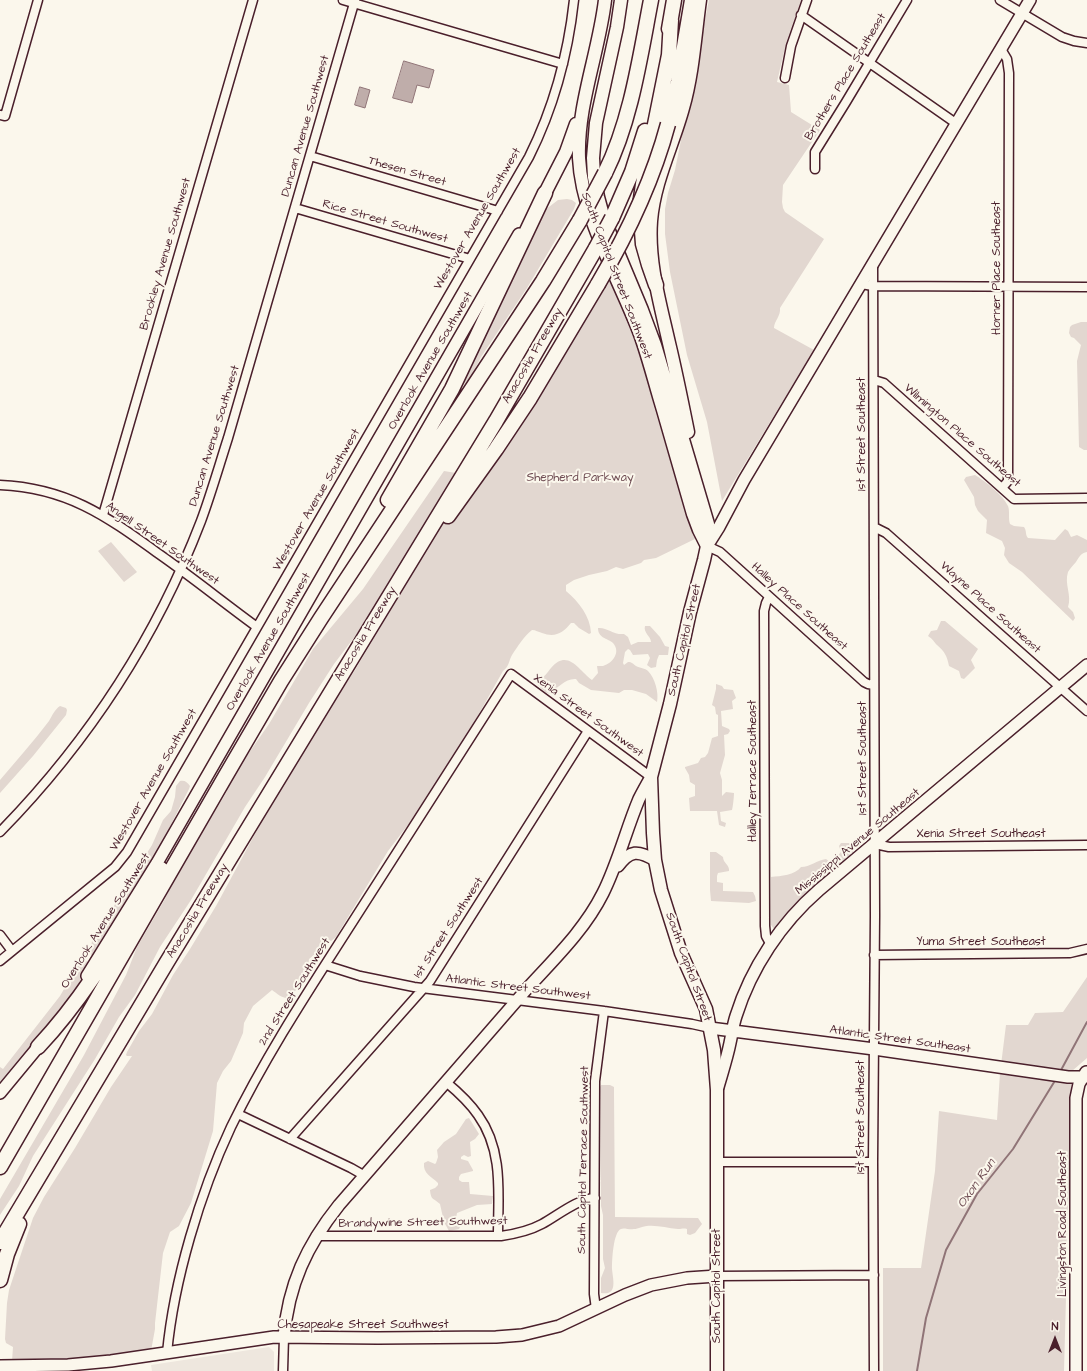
<!DOCTYPE html>
<style>
body{margin:0}
#map{position:relative;width:1087px;height:1371px;overflow:hidden;background:#fbf7ec;font-family:"Architects Daughter",sans-serif}
canvas{display:block}
.north{position:absolute;left:1035px;top:1319px;width:40px;height:40px;-webkit-text-stroke:3px #fbf7ec;paint-order:stroke;rotate:0deg;font-size:11px;font-weight:700;line-height:16px;text-align:center;color:#4a1f2b}
.north::after{content:'';display:block;margin:auto;width:14px;height:18px;background:#4a1f2b;clip-path:polygon(50% 0,100% 100%,50% 72%,0 100%)}
</style>
<div id="map">
<canvas width="1087" height="1371"></canvas>
<div class="north">N</div>
</div>
<script>
const g = document.querySelector('canvas').getContext('2d');
g.lineJoin = 'round';
function paint(path, color) {
  g.fillStyle = color;
  g.fill(path, 'evenodd');
}
function strokePath(path, color, width, dash) {
  g.strokeStyle = color;
  g.lineWidth = width;
  g.lineCap = dash ? 'butt' : 'round';
  g.setLineDash(dash || []);
  g.stroke(path);
}
function label(font, color, halo, rows, align = 'center') {
  g.font = font + ' "Architects Daughter",sans-serif';
  g.lineWidth = 4;
  g.setLineDash([]);
  g.textBaseline = 'middle';
  g.strokeStyle = halo;
  g.fillStyle = color;
  for (const [text, x, y, turn = 0] of rows) {
    g.save();
    g.translate(x, y);
    g.rotate((+turn || 0) * Math.PI / 180);
    g.textAlign = isNaN(turn) ? turn : align;
    if (halo) g.strokeText(text, 0, 0);
    g.fillText(text, 0, 0);
    g.restore();
  }
}
const built = new Path2D(`
 M269,1347L274,1352V1371H152L151,1365Z`);
const green = new Path2D(`
 M709,0H801L786,43L777,82L789,85L791,112L820,130L783,185L782,202L783,208L785,212L824,239L780,308C781,316 774,321 774,328L814,350L722,501L707,422L687,355L670,272L665,234V209L668,193L675,170Z
 M567,199L572,200L576,203L574,209L527,288L481,357L471,377L461,387L462,383L545,210L558,200Z
 M600,268L611,277L620,306L639,342L654,407L675,476L697,538L656,558L644,560L641,563L623,569L616,567L607,571L589,575L574,580L566,585V591C579,602 590,616 591,633L589,634L579,628L574,623H571C563,633 555,638 542,633C538,632 536,630 532,630C524,636 518,646 512,655C509,660 509,667 503,671L467,735L424,804L388,851L336,937L309,959C308,975 299,986 290,998C282,999 278,994 272,990L253,1006L244,1023L243,1033L231,1061L223,1071L217,1083L213,1131L191,1203L179,1226L170,1232L163,1253L155,1323V1329L151,1351L111,1358L58,1361H12L13,1347L6,1343L5,1339L7,1303L9,1290L33,1218L44,1197L75,1148L111,1087L132,1056H127L126,1055L127,1052L139,1031L152,1014L173,975L190,949L216,906L296,758L355,670L465,485L480,468Z
 M1081,322H1087V450H1084L1079,447L1077,361L1081,345L1074,338L1071,337L1069,333L1070,327L1072,325Z
 M444,471L456,473L365,623L334,664L309,703L265,777L245,807L191,900L160,947L135,995L119,1017L95,1059L33,1156L19,1186L0,1215V1199L84,1055L126,975L137,947L165,899L174,878L223,798L227,791V787L237,770L269,724L313,649L363,589Z
 M975,475C985,481 1003,495 1008,506C1010,511 1008,519 1010,524L1014,526L1024,527C1027,531 1025,535 1028,538L1055,540L1065,529L1068,531L1071,537L1077,535L1087,540V552C1081,553 1079,557 1076,562C1073,565 1070,569 1068,572C1064,584 1072,595 1068,607L1073,612L1075,618L1073,621L1022,572L1009,563L1004,555L1005,548L1002,541L986,533L987,520L978,511L975,505L974,497L964,480L966,477Z
 M111,542L137,572L124,582L98,551Z
 M941,621H945L978,649L971,660L975,668L964,679L961,678L959,671L949,666C947,656 945,652 937,645C934,642 933,639 928,636L931,631L937,630Z
 M645,626H650L660,637L665,646L669,647L668,655H659L657,660L656,667L651,668L647,665L650,658L648,654L633,655L630,650L628,649L625,652L623,663L624,665L628,662C632,662 633,664 636,666C640,668 645,668 648,671C655,678 659,693 657,702L646,694L632,690H624L619,693L591,690L579,683L576,679C566,678 557,688 550,694L545,692L536,683L537,680C544,678 547,673 551,668C568,648 579,671 592,680L598,673L597,666C599,666 601,666 603,666C613,663 621,652 613,643C607,638 598,638 598,628C607,627 613,635 624,634L628,637L631,645L638,642H651C651,636 643,633 645,626Z
 M716,684L722,686L724,689L733,690L736,698L732,701L733,709L721,711L722,726L729,729L730,731L728,734L724,735L725,755L720,773L722,780V796L726,792L734,793C734,796 733,807 732,810L720,812L721,821L726,823L725,827L719,825L717,811H690L689,798L695,796V785L690,782L689,775L685,768V767L698,763L701,758L705,757L708,753L712,738L718,736V715L716,714L715,707L712,705L716,689Z
 M60,706L66,708L67,710L66,715L33,756L0,793V780C16,761 33,742 49,721C52,716 55,709 60,706Z
 M180,781C185,780 187,782 190,786L189,789L150,866L94,957L92,956L90,953L92,941L152,845L163,820L171,811L175,797L176,786Z
 M841,843H850L854,846V852L794,905L774,929L771,925V877C781,876 795,875 801,867C810,867 817,860 826,859L830,862H832L841,852L839,846Z
 M710,852H716L723,857C723,863 730,865 729,871L718,873L717,876V882L723,883V891L753,892L755,896L756,901L749,903L711,901L710,890Z
 M85,961L89,962V966C64,1009 33,1047 0,1084V1067L3,1069L60,996L79,963Z
 M1087,977V1058L1072,1071L1071,1144L1064,1297L1066,1298L1064,1371H883V1268H921L935,1171L939,1111L997,1120L1000,1073L1006,1025H1028L1035,1013L1063,1012Z
 M601,1085H610L614,1087V1094L615,1217L698,1218L702,1224L695,1233L690,1235L687,1234V1229C683,1228 682,1229 678,1229C664,1228 652,1223 639,1228C631,1231 624,1227 621,1229C613,1232 612,1261 612,1269C613,1280 618,1296 601,1293V1278L605,1268L603,1259V1215L601,1206L600,1087Z
 M469,1118L479,1134L475,1139L470,1142L471,1156L468,1157L464,1155L461,1157V1159L468,1161L473,1170V1171L461,1174L459,1177V1180L462,1182H469L470,1194L493,1196L492,1204L477,1205L457,1213L456,1218L460,1227L459,1229L449,1231L444,1222L440,1204C434,1198 431,1201 430,1190L435,1188L438,1185V1183C431,1176 423,1174 424,1163L428,1161L435,1164L436,1163L438,1157L437,1150L444,1142L456,1134L466,1119Z`);
const water = new Path2D(`
 M404,61L434,70L429,88L417,85L412,103L393,98Z
 M360,87L370,90L365,108L355,105Z`);
const stream = new Path2D(`
 M1060,1072L1087,1022
 M917,1371L926,1318L946,1250L977,1194L1013,1149L1056,1079`);
const street = new Path2D(`
 M343,0L563,64
 M1000,0L1062,37L1074,41L1087,43
 M801,15L957,124
 M1001,49L1007,59L1009,73L1008,481L1002,488
 M785,78L791,46L807,0
 M0,115L5,116L38,0
 M310,156L498,211
 M815,169V152L846,102L907,0
 M295,208L470,259
 M873,264L875,916L873,1162L874,1371
 M861,284L873,286L1087,287
 M874,380L884,383L1014,499L1087,498
 M0,485C68,488 106,516 159,554C192,577 224,603 257,627
 M103,515L253,0
 M874,527L886,533L1087,711
 M707,546L720,552L864,682L868,684L874,685
 M769,597L766,603L764,611L765,926L766,936L771,945
 M0,832C87,743 156,638 201,521C211,494 219,466 228,438L355,0
 M875,844L889,847L1087,845
 M0,935L12,951
 M874,955L1070,953L1087,949
 M0,961L115,867L127,852L529,157C554,107 568,55 574,0
 M325,965L360,976L414,987L604,1011L692,1024L710,1028
 M446,1082C458,1092 469,1102 478,1115C504,1151 498,1195 498,1236
 M238,1114L351,1168L365,1176
 M290,1139L430,981L588,731
 M717,1162H873
 M316,1236H501C515,1234 529,1231 542,1224C557,1216 577,1199 595,1198
 M717,1276L874,1275
 M596,1309L594,1294L595,1081L604,1011
 M167,1353C174,1280 200,1193 231,1127C267,1053 313,984 357,915C408,835 460,754 511,674L651,777
 M283,1371L284,1337`);
const secondary = new Path2D(`
 M707,546L719,527L744,480L1030,0
 M618,866C630,850 638,850 655,860
 M87,976L157,863L519,234
 M710,1028L874,1049L1068,1077H1087
 M718,1087C722,1073 727,1058 730,1043C732,1034 733,1025 736,1016C751,968 781,923 819,890L1087,665
 M0,1093L43,1041
 M284,1337C288,1285 307,1245 339,1205L525,991C553,960 584,931 603,893C618,863 626,830 639,799C643,791 647,784 651,777
 M0,1366L68,1365L111,1361L274,1337L378,1338L496,1337L522,1335L559,1326L625,1295L651,1285L687,1278L717,1276
 M1076,1371V1098L1079,1084L1086,1072`);
const primary = new Path2D(`
 M605,0C599,52 577,105 579,158C582,218 619,278 640,334C649,359 655,384 663,410C673,444 683,479 693,514L699,530L707,546
 M621,0L617,27L596,123L593,158L594,177L598,197L604,219L642,310L655,345L708,524L707,546L704,560L690,612L670,704L651,777L653,833L655,860L661,890L681,953L706,1009L714,1050L717,1090V1371
 M545,193L566,152L576,124
 M688,432C682,402 676,372 669,343C660,303 648,262 651,221C654,182 673,145 683,108C693,73 695,36 700,0`);
const highway = new Path2D(`
 M669,29L674,0
 M668,124L678,82L692,0
 M605,173C631,121 640,57 651,0
 M612,218L632,172L645,131
 M656,285L649,265L643,244L640,206L643,184L669,55L671,20
 M388,500L452,389L545,193
 M448,516L496,449L530,398L598,284
 M38,1047C88,994 123,930 161,869
 M0,1167L225,777L281,681L321,618L543,281L580,220
 M0,1242L167,962L496,421L596,248
 M0,1280L7,1254L19,1224`);
const highwayBridge = new Path2D(`
 M580,220L605,173
 M596,248L612,218
 M598,284C628,233 653,180 668,124`);
const streetNames = [
 ["Brothers Place Southeast",846,77,-59],
 ["Duncan Avenue Southwest",306,126,-74],
 ["Thesen Street",407,172,16],
 ["Westover Avenue Southwest",478,219,-60],
 ["Rice Street Southwest",385,222,16],
 ["Brookley Avenue Southwest",166,254,-74],
 ["Horner Place Southeast",997,268,-90],
 ["South Capitol Street Southwest",616,276,69],
 ["Anacostia Freeway",533,356,-60],
 ["Overlook Avenue Southwest",431,361,-60],
 ["1st Street Southeast",862,434,-90],
 ["Duncan Avenue Southwest",215,436,-73],
 ["Wilmington Place Southeast",962,436,41],
 ["Westover Avenue Southwest",317,500,-60],
 ["Angell Street Southwest",162,544,35],
 ["Halley Place Southeast",799,607,42],
 ["Wayne Place Southeast",990,608,42],
 ["Anacostia Freeway",366,634,-59],
 ["South Capitol Street",685,640,-77],
 ["Overlook Avenue Southwest",269,642,-60],
 ["Xenia Street Southwest",588,716,36],
 ["1st Street Southeast",863,758,-90],
 ["Halley Terrace Southeast",753,771,-90],
 ["Westover Avenue Southwest",154,780,-60],
 ["Xenia Street Southeast",981,834],
 ["Mississippi Avenue Southeast",858,842,-40],
 ["Anacostia Freeway",198,911,-59],
 ["Overlook Avenue Southwest",106,921,-58],
 ["1st Street Southwest",449,928,-57],
 ["Yuma Street Southeast",981,942],
 ["South Capitol Street",688,967,70],
 ["Atlantic Street Southwest",518,988,7],
 ["2nd Street Southwest",295,992,-58],
 ["Atlantic Street Southeast",900,1040,8],
 ["1st Street Southeast",861,1117,-90],
 ["South Capitol Terrace Southwest",584,1160,-89],
 ["Brandywine Street Southwest",423,1223,-1],
 ["Livingston Road Southeast",1063,1224,-90],
 ["South Capitol Street",717,1286,-90],
 ["Chesapeake Street Southwest",363,1325]
];
const parkNames = [
 ["Shepherd Parkway",580,478]
];
const waterNames = [
 ["Oxon Run",977,1184,-55]
];
paint(built, '#eee7de');
paint(green, '#e2d7d0');
paint(water, '#bfadaa');
strokePath(water, '#907477', 1);
strokePath(stream, '#907477', 2);
strokePath(street, '#4a1f2b', 11);
strokePath(secondary, '#4a1f2b', 14);
strokePath(primary, '#4a1f2b', 15);
strokePath(highway, '#4a1f2b', 17);
strokePath(street, '#fbf7ec', 8);
strokePath(secondary, '#fbf7ec', 11);
strokePath(primary, '#fbf7ec', 12);
strokePath(highway, '#fbf7ec', 14);
strokePath(highwayBridge, '#4a1f2b', 17, []);
strokePath(highwayBridge, '#fbf7ec', 14);
label('12px', '#4a1f2b', '#fbf7ec', streetNames);
label('12px', '#704d54', '#fbf7ec', parkNames);
label('italic 13px', '#6d4a51', '#fbf7ec', waterNames);
</script>
